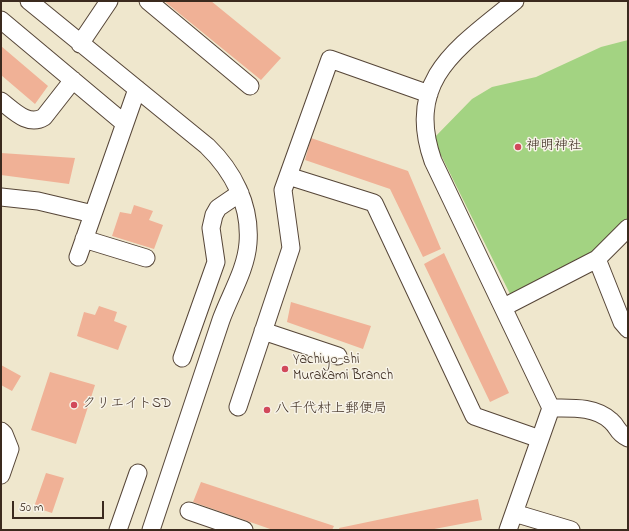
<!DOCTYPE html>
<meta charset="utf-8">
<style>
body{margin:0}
#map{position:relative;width:629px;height:531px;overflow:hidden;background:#efe7cd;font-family:"Indie Flower",sans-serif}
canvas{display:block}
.frame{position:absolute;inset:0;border:2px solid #3b2a1e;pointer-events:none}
.scale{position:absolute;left:12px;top:501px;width:92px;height:18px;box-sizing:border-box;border:2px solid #3b2a1e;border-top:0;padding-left:5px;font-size:12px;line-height:14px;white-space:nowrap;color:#3b2a1e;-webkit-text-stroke:3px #f7f3e8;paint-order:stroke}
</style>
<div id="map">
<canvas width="629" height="531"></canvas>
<div class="frame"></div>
<div class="scale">50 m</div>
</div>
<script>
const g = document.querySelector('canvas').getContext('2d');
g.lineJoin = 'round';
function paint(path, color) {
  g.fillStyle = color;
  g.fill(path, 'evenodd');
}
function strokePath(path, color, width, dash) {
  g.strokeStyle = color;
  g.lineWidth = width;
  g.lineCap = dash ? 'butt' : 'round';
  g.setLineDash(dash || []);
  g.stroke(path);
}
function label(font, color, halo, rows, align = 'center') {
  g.font = font + ' "Indie Flower","Klee One",sans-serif';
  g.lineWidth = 3;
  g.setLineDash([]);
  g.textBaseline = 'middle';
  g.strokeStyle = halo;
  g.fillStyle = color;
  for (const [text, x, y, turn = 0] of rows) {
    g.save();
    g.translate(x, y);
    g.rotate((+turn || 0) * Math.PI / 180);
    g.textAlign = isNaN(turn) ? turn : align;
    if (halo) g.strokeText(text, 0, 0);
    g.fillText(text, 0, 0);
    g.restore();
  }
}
const green = new Path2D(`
 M628,40V223L603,246L514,295L510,294L433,139L472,99L492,87L536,77L601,47Z`);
const building = new Path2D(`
 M164,1H211L281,58L261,80Z
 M1,46L48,86L35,104L1,75Z
 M311,138L408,171L441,249L423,257L390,189L305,160Z
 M1,153L75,158L69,184L1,175Z
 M134,205L153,211L149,220L163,225L154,249L112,236L120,212L131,214Z
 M444,253L509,393L490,402L424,264Z
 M291,302L371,326L363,349L287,322Z
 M99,306L117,312L114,321L127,326L118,350L77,336L84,312L95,315Z
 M1,365L21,376L12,391L1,385Z
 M50,372L95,385L76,444L31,430Z
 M46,473L64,478L52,513L34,507Z
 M201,482L334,526L332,530H273L193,502Z
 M478,499L482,520L429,530H340L339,528Z`);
const minor = new Path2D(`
 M29,1L207,146C233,171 251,205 248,243C246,270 230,295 221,320C198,390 175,460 151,530
 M148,1L250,86
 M1,20L124,123
 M80,44L109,1
 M1,101C13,110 28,127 44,117L73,80
 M288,176L374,203L474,416L540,439
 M1,197L38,201L93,214
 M84,239L146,258
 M78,257L137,89
 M597,259L622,322L628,329
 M504,307L597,259L628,228
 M263,331L338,356
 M182,358L216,262L211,228L214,215L218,208L240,193
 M238,407L291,248L283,190L330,59L429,94
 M551,408C571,408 595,406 611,421C619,428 616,432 628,438
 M1,431L4,434L10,449L1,475
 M189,511L244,530
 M514,513L571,530
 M118,530L138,473
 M508,530L551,408L433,161C404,79 459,47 515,1`);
const markers = [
 [518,147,4,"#d1495b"],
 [285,369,4,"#d1495b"],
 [74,405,4,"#d1495b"],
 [267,410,4,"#d1495b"]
];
const poiNames = [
 ["神明神社",526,147],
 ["Yachiyo-shi",293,361],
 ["Murakami Branch",293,377],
 ["クリエイトSD",82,405],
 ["八千代村上郵便局",275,410]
];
paint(green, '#a3d382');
paint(building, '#f0b196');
strokePath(minor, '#564638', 19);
strokePath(minor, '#fff', 17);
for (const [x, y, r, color] of markers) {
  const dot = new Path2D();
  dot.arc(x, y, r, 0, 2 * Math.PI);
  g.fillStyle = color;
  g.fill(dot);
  strokePath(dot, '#f7f3e8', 1.5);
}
label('14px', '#3b2a1e', '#f7f3e8', poiNames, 'left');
</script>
